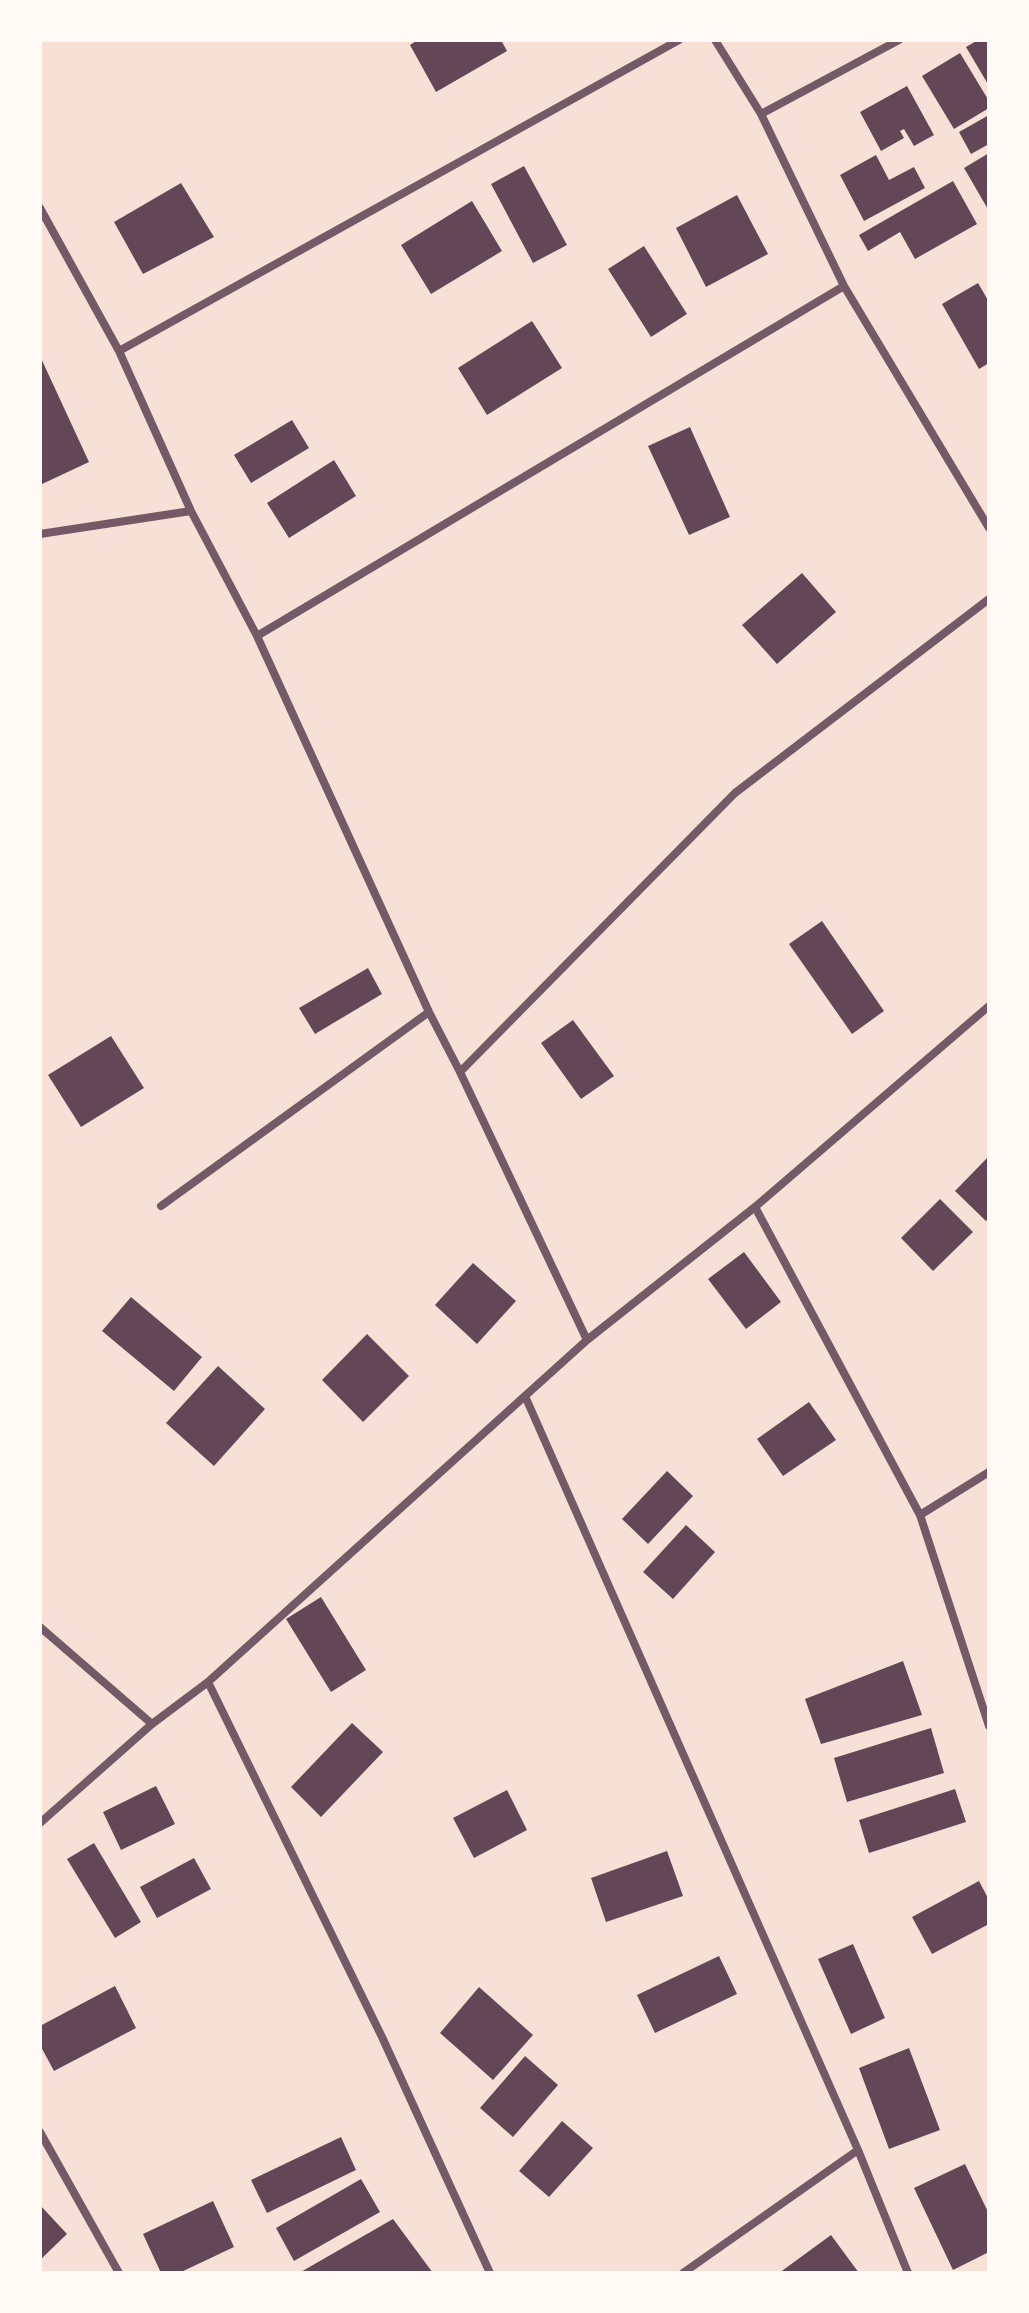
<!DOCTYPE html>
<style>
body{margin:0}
#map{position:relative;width:1029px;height:2313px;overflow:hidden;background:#f7e1d7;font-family:Signika,sans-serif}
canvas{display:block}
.frame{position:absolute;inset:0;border:42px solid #fffaf5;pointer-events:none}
</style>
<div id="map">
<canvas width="1029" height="2313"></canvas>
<div class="frame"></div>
</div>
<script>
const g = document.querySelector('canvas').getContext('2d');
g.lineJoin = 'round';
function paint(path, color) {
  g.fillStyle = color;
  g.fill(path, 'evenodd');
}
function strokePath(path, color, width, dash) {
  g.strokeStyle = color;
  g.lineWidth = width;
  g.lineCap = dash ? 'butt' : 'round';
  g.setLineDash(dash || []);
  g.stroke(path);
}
const building = new Path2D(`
 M418,40H501L507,51L436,92L410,45Z
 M978,40H989V86L966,47Z
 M960,53L989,101V108L954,129L922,76Z
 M907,86L934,135L914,146L904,129L900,131L904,138L881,151L860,112Z
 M989,115V144L971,154L959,132Z
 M989,153V211L964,168Z
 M876,155L889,180L914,167L925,188L864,221L840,175Z
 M524,166L567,245L533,263L491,184Z
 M953,181L977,224L915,259L900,232L868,251L859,235Z
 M181,183L214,237L143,274L114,222Z
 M737,195L768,254L706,287L676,228Z
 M472,201L502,251L431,294L401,245Z
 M644,246L687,314L651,337L608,269Z
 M978,283L989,302V363L979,369L942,304Z
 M532,321L562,368L487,415L458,368Z
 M40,356L89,462L40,485Z
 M292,420L309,448L251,483L234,455Z
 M690,427L730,517L689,535L648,446Z
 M334,460L356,496L289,538L267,503Z
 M802,573L836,612L777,664L742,625Z
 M822,921L884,1011L852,1034L789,944Z
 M368,968L382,994L315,1034L299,1008Z
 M573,1020L614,1076L581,1099L541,1043Z
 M111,1036L144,1088L81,1127L48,1075Z
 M989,1156V1218L986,1221L955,1191Z
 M940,1199L973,1232L933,1271L901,1238Z
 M744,1252L781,1302L746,1329L708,1279Z
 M473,1263L516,1301L477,1344L435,1305Z
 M131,1297L202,1357L174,1391L102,1331Z
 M367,1334L409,1376L363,1422L322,1380Z
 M218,1366L265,1409L214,1466L166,1423Z
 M809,1402L836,1440L783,1476L757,1439Z
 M667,1471L693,1496L648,1544L622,1519Z
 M686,1525L715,1552L673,1599L643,1572Z
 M321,1597L366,1670L331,1692L286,1619Z
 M903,1661L922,1715L821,1744L805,1699Z
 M352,1723L383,1752L321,1817L291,1787Z
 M931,1728L944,1773L847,1802L834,1758Z
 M156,1786L175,1824L121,1850L103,1812Z
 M955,1789L966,1822L869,1853L859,1820Z
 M507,1790L527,1830L474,1858L453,1818Z
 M94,1843L141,1922L115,1938L67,1859Z
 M667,1851L683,1896L606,1922L591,1878Z
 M194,1858L211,1889L157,1918L140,1887Z
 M979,1881L989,1900V1924L932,1954L912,1917Z
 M853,1944L885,2018L851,2034L818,1959Z
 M719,1956L737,1994L655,2033L637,1995Z
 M115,1986L136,2028L54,2071L40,2045V2026Z
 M479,1987L533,2035L493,2080L440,2033Z
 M909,2048L940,2130L889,2149L859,2068Z
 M525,2056L558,2085L513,2137L480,2108Z
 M562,2121L593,2148L549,2197L519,2171Z
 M341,2137L356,2170L267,2213L251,2180Z
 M965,2164L989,2214V2252L953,2270L914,2188Z
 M361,2179L380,2212L294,2261L276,2228Z
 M213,2201L234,2247L179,2273H161L143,2234Z
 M40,2205L67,2234L40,2260Z
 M393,2219L433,2273H299Z
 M831,2235L859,2273H779Z`);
const minor = new Path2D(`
 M715,40L761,114L844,286L989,528
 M761,114L899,40
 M40,208L119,351L191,511L257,636L429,1012L460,1072L587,1340
 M119,351L679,40
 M40,534L191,511
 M257,636L844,286
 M460,1072L735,793L989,599
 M161,1206L429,1012
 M755,1207L920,1515L989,1726
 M525,1396L858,2150L908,2273
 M920,1515L989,1472
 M40,1627L152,1724
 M208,1682L382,2037L490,2273
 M40,1823L152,1724L208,1682L587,1340L755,1207L989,1006
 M40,2132L119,2273
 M683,2273L858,2150`);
paint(building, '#644757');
strokePath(minor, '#755966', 8);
</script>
